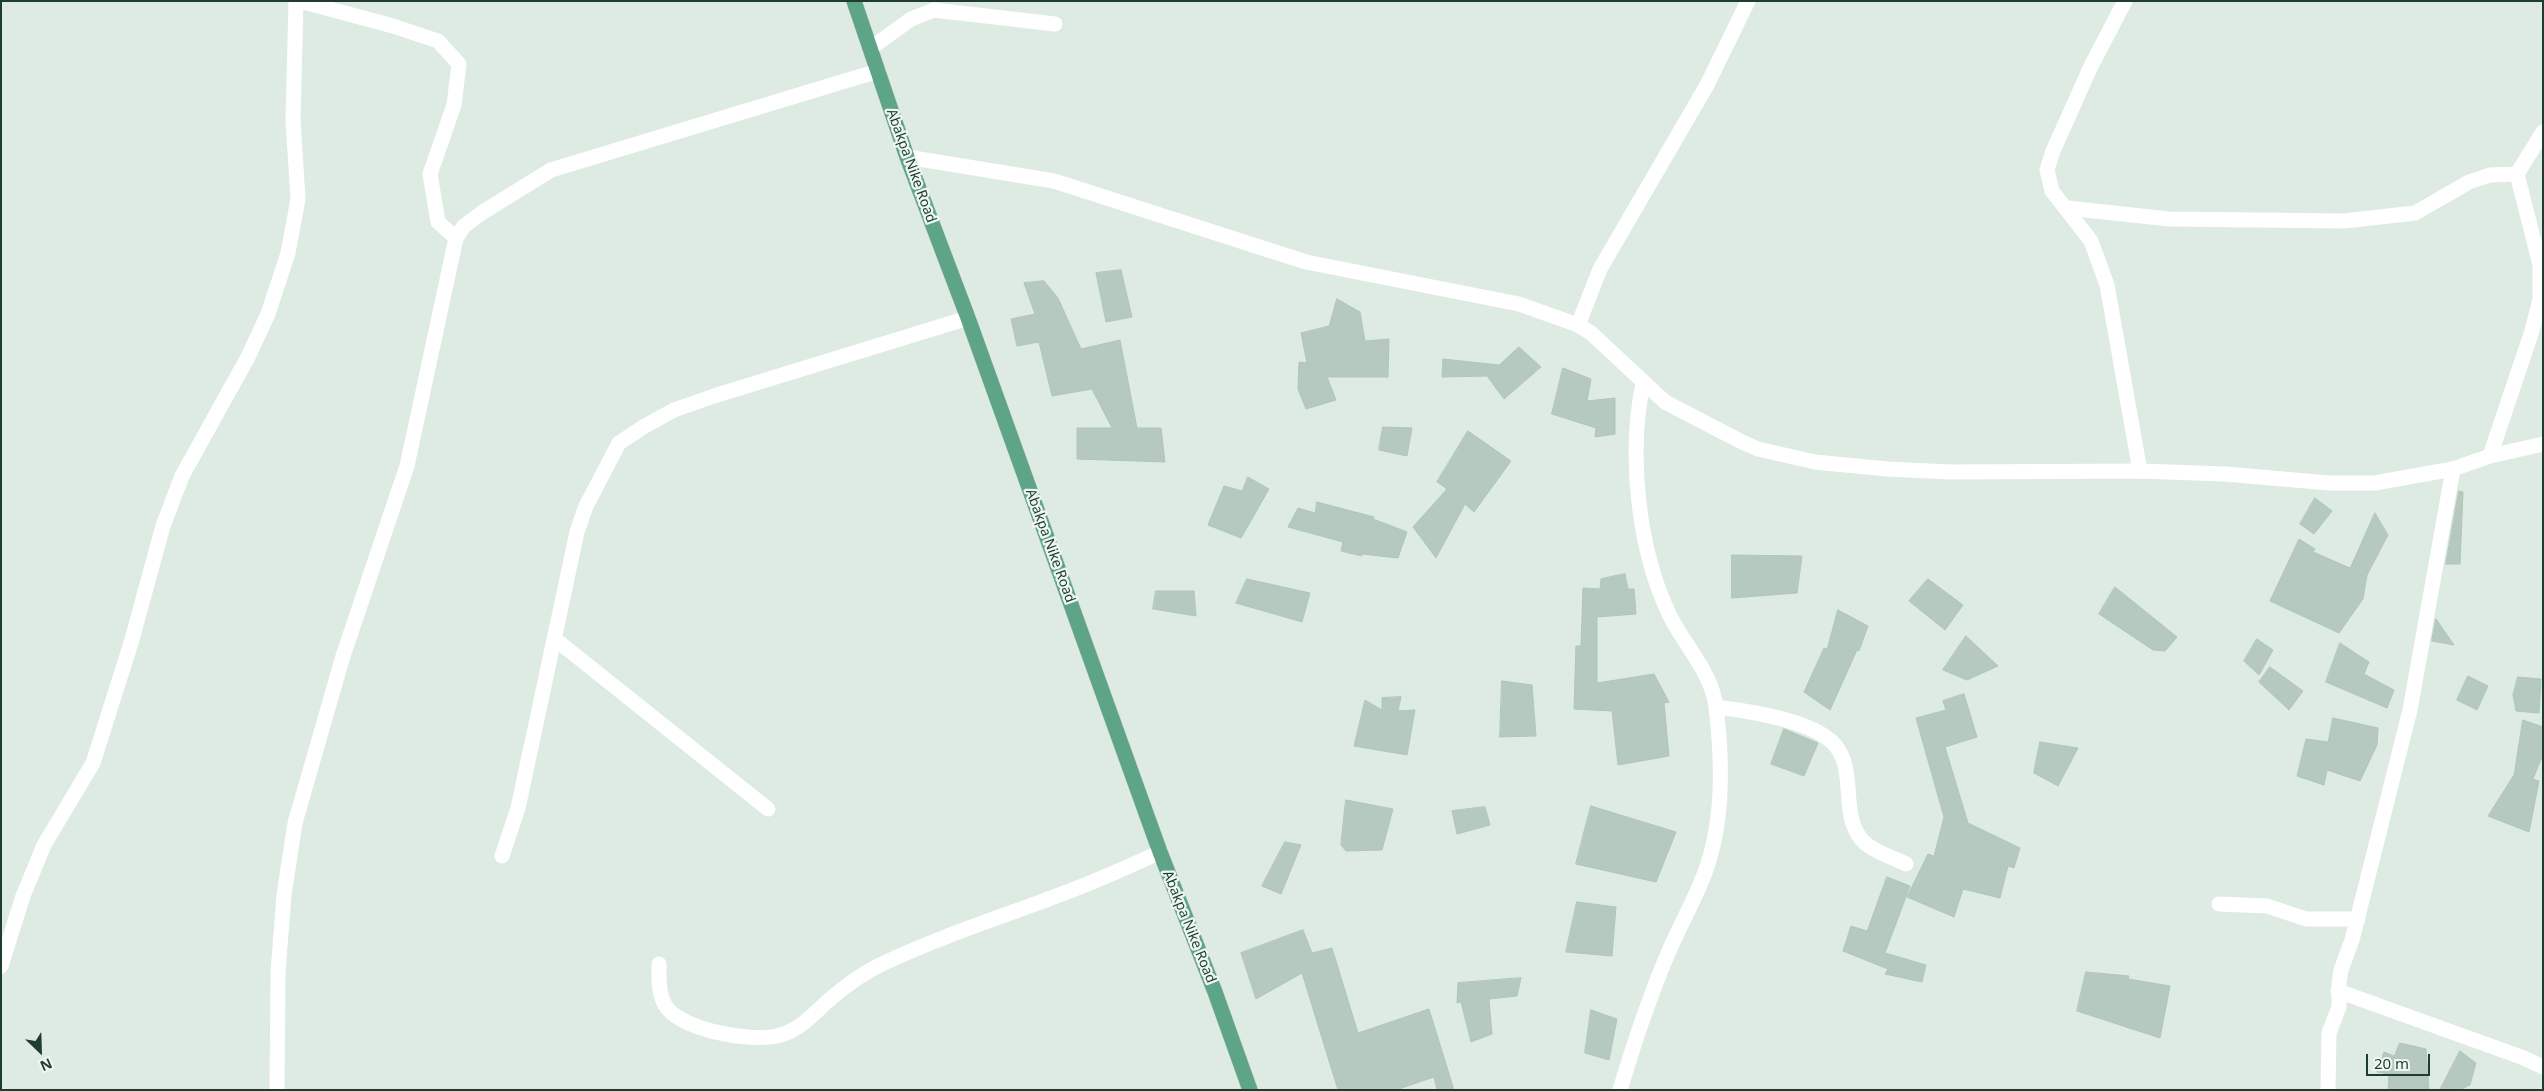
<!DOCTYPE html>
<style>
body{margin:0}
#map{position:relative;width:2544px;height:1091px;overflow:hidden;background:#deebe3;font-family:"Noto Sans",sans-serif}
canvas{display:block}
.frame{position:absolute;inset:0;border:2px solid #1e3c2f;pointer-events:none}
.north{position:absolute;left:15px;top:1026px;width:50px;height:50px;-webkit-text-stroke:4px #eef7f1;paint-order:stroke;rotate:156deg;font-size:14px;font-weight:700;line-height:20px;text-align:center;color:#1e3c2f}
.north::after{content:'';display:block;margin:auto;width:18px;height:22px;background:#1e3c2f;clip-path:polygon(50% 0,100% 100%,50% 72%,0 100%)}
.scale{position:absolute;left:2366px;top:1054px;width:64px;height:22px;box-sizing:border-box;border:2px solid #1e3c2f;border-top:0;padding-left:6px;font-size:15px;line-height:18px;white-space:nowrap;color:#1e3c2f;-webkit-text-stroke:4px #eef7f1;paint-order:stroke}
</style>
<div id="map">
<canvas width="2544" height="1091"></canvas>
<div class="frame"></div>
<div class="north">N</div>
<div class="scale">20 m</div>
</div>
<script>
const g = document.querySelector('canvas').getContext('2d');
g.lineJoin = 'round';
function paint(path, color) {
  g.fillStyle = color;
  g.fill(path, 'evenodd');
}
function strokePath(path, color, width, dash) {
  g.strokeStyle = color;
  g.lineWidth = width;
  g.lineCap = dash ? 'butt' : 'round';
  g.setLineDash(dash || []);
  g.stroke(path);
}
function label(font, color, halo, rows, align = 'center') {
  g.font = font + ' "Noto Sans",sans-serif';
  g.lineWidth = 4.5;
  g.setLineDash([]);
  g.textBaseline = 'middle';
  g.strokeStyle = halo;
  g.fillStyle = color;
  for (const [text, x, y, turn = 0] of rows) {
    g.save();
    g.translate(x, y);
    g.rotate((+turn || 0) * Math.PI / 180);
    g.textAlign = isNaN(turn) ? turn : align;
    if (halo) g.strokeText(text, 0, 0);
    g.fillText(text, 0, 0);
    g.restore();
  }
}
const building = new Path2D(`
 M1121,270L1132,317L1106,322L1096,273Z
 M1044,281L1058,298L1081,349L1120,340L1137,428H1161L1165,462L1077,459V428H1112L1092,389L1052,396L1039,342L1017,346L1011,319L1035,314L1024,283Z
 M1337,299L1360,312L1365,341L1389,339L1388,377H1327L1336,400L1306,409L1298,389L1299,362L1307,363L1301,333L1329,326Z
 M1519,347L1541,367L1504,399L1487,376L1442,377L1443,359L1499,365Z
 M1563,368L1591,379L1587,401L1615,398V434L1595,437L1596,428L1552,414Z
 M1383,427L1412,428L1407,456L1379,450Z
 M1468,431L1511,461L1474,512L1465,504L1436,558L1413,527L1447,489L1437,482Z
 M1248,477L1269,489L1241,538L1208,525L1224,486L1242,491Z
 M2459,491L2463,492L2460,564H2446Z
 M2315,498L2332,511L2314,534L2300,524Z
 M1317,502L1374,517L1373,519L1407,532L1398,558L1362,554V556L1341,551L1343,542L1288,527L1298,508L1315,513Z
 M2375,513L2388,535L2367,575L2363,599L2339,633L2270,601L2299,539L2315,549L2313,552L2350,568Z
 M1732,555L1802,556L1797,593L1732,598Z
 M1625,574L1628,589H1634L1636,614L1597,617V683L1654,674L1669,702L1664,703L1669,756L1618,765L1612,711L1574,709L1576,646H1581L1583,588L1600,589L1601,579Z
 M1247,579L1310,593L1302,622L1236,603Z
 M1928,579L1963,605L1945,630L1909,601Z
 M2115,587L2177,637L2165,651L2153,650L2099,614Z
 M1156,591H1194L1196,616L1153,609Z
 M1838,610L1868,626L1859,651L1857,650L1830,710L1804,692L1824,648L1827,649Z
 M2436,619L2454,645L2432,641Z
 M1966,636L1998,666L1967,680L1943,670Z
 M2257,639L2273,650L2259,675L2244,661Z
 M2340,643L2369,662L2364,674L2394,690L2387,708L2326,682Z
 M2270,667L2303,691L2289,710L2259,682Z
 M2468,676L2488,686L2477,710L2457,700Z
 M2518,677L2541,679L2539,713L2516,711L2513,695Z
 M1502,681L1532,685L1536,736L1500,737Z
 M1964,694L1977,737L1945,747L1968,823L2020,848L2014,868L2008,866L2000,898L1963,889L1954,917L1907,897L1928,854L1934,856L1944,817L1916,718L1946,710L1943,701Z
 M1401,697L1398,711L1415,710L1407,755L1354,746L1365,700L1382,710V698Z
 M2333,718L2378,728L2377,745L2360,781L2327,770L2324,785L2297,776L2306,739L2328,742Z
 M2523,720L2543,727V754L2533,779L2539,781L2529,832L2488,816L2514,775Z
 M1784,729L1818,743L1804,776L1771,764Z
 M2040,742L2078,748L2058,786L2034,773Z
 M1346,800L1393,809L1382,850L1346,851L1341,845Z
 M1591,806L1676,832L1656,882L1576,864Z
 M1485,807L1490,825L1457,834L1452,811Z
 M1285,842L1301,845L1281,894L1262,886Z
 M1887,877L1910,886L1885,953L1926,965L1922,982L1885,974L1888,969L1843,951L1851,926L1867,931Z
 M1577,902L1616,907L1612,956L1566,952Z
 M1303,930L1312,953L1332,948L1358,1033L1429,1009L1454,1090H1437L1434,1077L1396,1090H1338L1302,973L1256,999L1241,953Z
 M2086,972L2129,976L2128,979L2170,986L2160,1038L2077,1011Z
 M1521,978L1517,996L1489,999L1492,1034L1471,1042L1461,1002L1457,1003L1458,983Z
 M1591,1010L1617,1019L1609,1060L1585,1053Z
 M2400,1043L2426,1049L2429,1090H2388L2389,1074L2377,1072L2384,1052L2394,1056Z
 M2460,1051L2476,1063L2470,1085L2459,1090H2440Z`);
const minor = new Path2D(`
 M300,1L393,26L438,41L459,64L454,105L430,174L438,222L456,238
 M2125,1L2091,66L2053,151L2047,170L2052,191L2091,241L2107,285L2140,471
 M871,48L911,19L934,10L1055,24
 M2067,208L2169,219L2344,221L2415,213L2469,182L2490,175L2517,174
 M1578,325L1600,269L1707,85L1748,1
 M2490,456L2532,331L2540,299V265L2517,174L2543,132
 M555,639L768,809
 M1716,707C1748,711 1813,720 1835,745C1858,772 1838,818 1865,843C1875,852 1894,858 1906,864
 M502,856L518,808L577,532L586,506L619,443L645,426L674,410L717,395L968,318
 M2219,904L2267,906L2306,919H2358
 M659,964C659,977 658,993 665,1005C680,1030 749,1042 777,1036C801,1030 812,1015 829,1000C845,986 863,973 882,964C949,932 1021,911 1090,883C1114,873 1137,863 1160,852
 M1,966L23,896L44,845L93,763L131,643L163,526L182,476L248,357L268,314L288,253L298,199L293,120L296,1
 M2338,991L2524,1058L2543,1067
 M277,1090L278,972L284,895L295,823L343,656L407,466L456,238L464,226L483,212L551,170L878,71
 M1620,1090C1634,1043 1650,995 1669,951C1682,920 1701,890 1710,857C1724,809 1722,756 1716,707C1712,673 1685,646 1670,616C1638,550 1628,455 1643,383
 M2328,1090L2329,1033L2339,1007V984L2341,970L2352,940L2410,710L2453,469`);
const tertiary = new Path2D(`
 M907,157L1054,181L1306,262L1519,304L1578,325L1591,333L1665,402L1742,442L1758,449L1815,462L1887,469L1951,472L2140,471L2225,474L2329,483H2375L2453,469L2490,456L2543,444`);
const primary = new Path2D(`
 M854,1L907,157L968,318L1160,852L1215,992L1250,1090`);
const streetNames = [
 ["Abakpa Nike Road",911,166,70],
 ["Abakpa Nike Road",1050,546,70],
 ["Abakpa Nike Road",1189,927,68]
];
paint(building, '#b6c9be');
strokePath(building, '#b0c5b9', 1);
strokePath(primary, '#c0c8c5', 16);
strokePath(minor, '#fff', 15);
strokePath(tertiary, '#fff', 15);
strokePath(primary, '#5ea588', 15);
label('14px', '#1e3c2f', '#eef7f1', streetNames);
</script>
